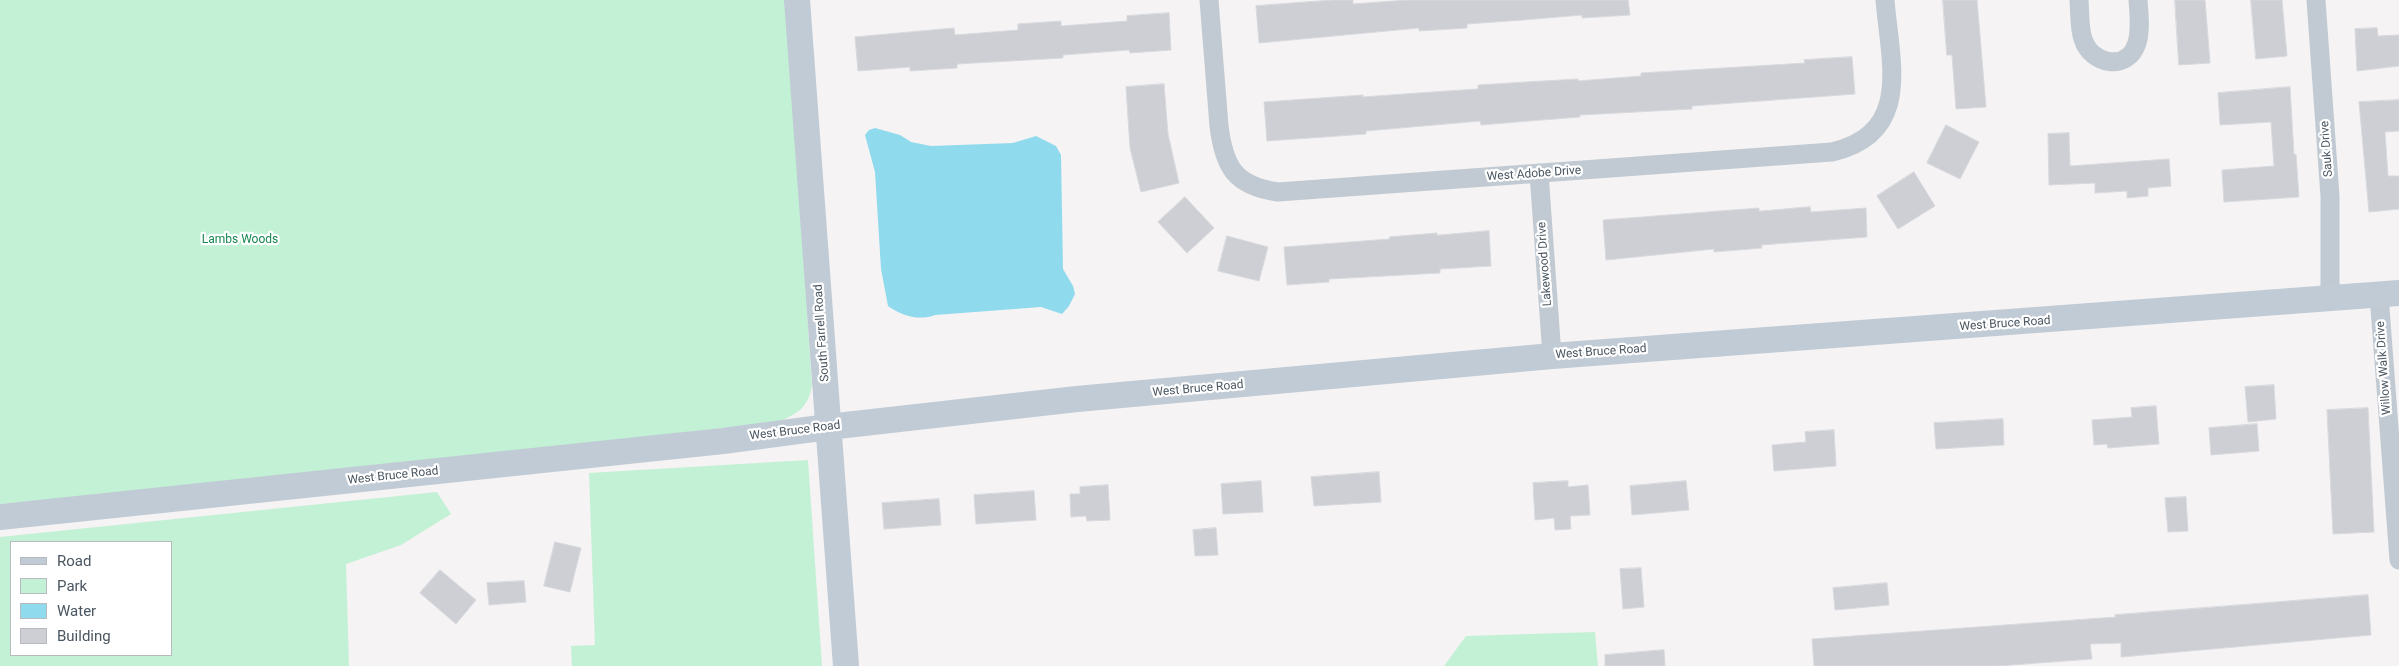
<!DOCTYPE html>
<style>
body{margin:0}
#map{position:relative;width:2399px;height:666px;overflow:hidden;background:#f5f3f3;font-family:Roboto,sans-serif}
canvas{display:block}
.legend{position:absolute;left:10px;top:541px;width:162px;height:115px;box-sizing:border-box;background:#fff;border:1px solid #b7bbc0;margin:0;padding:6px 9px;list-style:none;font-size:15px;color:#4a5661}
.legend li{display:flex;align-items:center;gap:10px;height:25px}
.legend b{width:25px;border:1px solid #b7bbc0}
</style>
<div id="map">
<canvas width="2399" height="666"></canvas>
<ul class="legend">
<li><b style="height:6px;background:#c1cbd6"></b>Road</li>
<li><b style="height:14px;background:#c3f1d5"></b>Park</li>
<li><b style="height:14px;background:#90daee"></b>Water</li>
<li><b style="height:14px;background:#cdcfd5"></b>Building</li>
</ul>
</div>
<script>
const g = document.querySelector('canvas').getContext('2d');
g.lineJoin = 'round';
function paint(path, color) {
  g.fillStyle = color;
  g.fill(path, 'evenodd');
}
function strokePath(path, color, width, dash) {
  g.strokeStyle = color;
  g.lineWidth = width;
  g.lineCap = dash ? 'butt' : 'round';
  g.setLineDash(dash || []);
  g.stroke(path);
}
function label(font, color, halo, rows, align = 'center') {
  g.font = font + ' Roboto,sans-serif';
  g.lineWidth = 4.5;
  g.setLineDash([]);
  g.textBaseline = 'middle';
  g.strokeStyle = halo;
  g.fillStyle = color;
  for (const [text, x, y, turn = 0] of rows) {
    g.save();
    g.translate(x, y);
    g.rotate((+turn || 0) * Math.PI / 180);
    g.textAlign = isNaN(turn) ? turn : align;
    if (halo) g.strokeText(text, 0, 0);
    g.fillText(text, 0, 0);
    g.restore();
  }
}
const green = new Path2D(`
 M0,0H786L812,386C807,409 799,412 779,422L150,491L0,504Z
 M808,460L822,666H572L571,646L595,645L589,473Z
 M437,492L451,514L401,545L346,564L349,666H0V537ZM11,542H171V655H11Z
 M1595,632L1598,666H1444L1466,636Z`);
const water = new Path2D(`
 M875,128L900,135L911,142L931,146L1013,143L1036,136L1056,146L1061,155L1063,269L1073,286L1075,294L1069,306L1062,314L1041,307L935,315C919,321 902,316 888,306L881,269L875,172L865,135L869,130Z`);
const building = new Path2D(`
 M1333,0H1353V4L1407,0H1628L1630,15L1582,18V15L1523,20L1467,24V28L1419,31V28L1259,43L1256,6Z
 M1943,0H1977L1986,107L1956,109L1952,55H1947Z
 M2175,0H2205L2210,63L2179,65Z
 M2251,0H2282L2287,56L2256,59Z
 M1169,13L1171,50L1130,53L1129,50L1063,55V58L957,64V68L910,71V67L858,71L855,37L954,28L955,35L1018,30V24L1061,21V26L1127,21V16Z
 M2377,28L2378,36L2399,35V66L2357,71L2355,29Z
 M1852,57L1855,94L1692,106V109L1580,115V117L1529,121L1481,125L1480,121L1366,131V134L1267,141L1264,102L1363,95V97L1418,93L1478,89V85L1526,82L1578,79V81L1641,76V73L1805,63L1804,60Z
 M1164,84L1168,134L1179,183L1141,192L1130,148L1126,87Z
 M2290,87L2294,155L2296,154L2299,197L2224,202L2222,170L2274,166L2271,122L2220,125L2218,93Z
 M2399,100V131L2385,132L2388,176H2399V209L2369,212L2359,102Z
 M1946,125L1979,142L1960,179L1927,163Z
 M2069,133L2070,166L2169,159L2171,186L2148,188V196L2127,198V191L2095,193V183L2049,185L2048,134Z
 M1914,172L1935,206L1898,229L1877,196Z
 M1185,197L1214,228L1187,253L1158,222Z
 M1810,207L1811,212L1866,208L1867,237L1761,245L1762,248L1714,252V249L1606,260L1603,220L1759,208V211Z
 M1489,231L1491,266L1440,269V273L1329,279V282L1287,285L1284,247L1390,239L1389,237L1437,233V235Z
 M1227,236L1268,247L1259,281L1218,271Z
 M2274,385L2276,419L2248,422L2245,387Z
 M2156,406L2159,444L2108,448L2107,444L2094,445L2092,420L2132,417L2131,408Z
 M2368,408L2374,532L2333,534L2327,410Z
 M2003,419L2004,445L1936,449L1934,423Z
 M2257,424L2259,451L2211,455L2209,428Z
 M1834,430L1836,466L1774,471L1772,445L1806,442L1805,432Z
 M1379,472L1381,502L1314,506L1311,477Z
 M1261,481L1263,512L1223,514L1221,484Z
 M1568,481V487L1588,485L1590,515L1570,516L1571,529L1555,530L1554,518L1535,520L1533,483Z
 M1686,481L1689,510L1632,515L1630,486Z
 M1108,485L1110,520L1087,521L1086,516L1071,517L1070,494H1080V487Z
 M1034,491L1036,520L976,524L974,495Z
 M2186,497L2188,531L2168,532L2165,498Z
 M939,499L941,525L884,529L882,503Z
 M1216,528L1218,555L1195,556L1193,530Z
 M555,542L581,548L570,592L544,586Z
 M1641,568L1644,607L1623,609L1620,569Z
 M440,570L476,600L456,624L420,593Z
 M524,581L526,602L489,605L487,583Z
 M1887,583L1889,605L1835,610L1833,588Z
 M2368,595L2371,635L2121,657V643L2090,644L2092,659L1998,666H1814L1812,639L2116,617L2115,615Z
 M1664,650L1665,666H1605V655Z`);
const street = new Path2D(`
 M1209,0L1219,126C1224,167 1235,186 1278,192L1832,152C1913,133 1890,62 1885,0
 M2079,0C2080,12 2079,28 2083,39C2091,65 2128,72 2137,43C2141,29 2139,14 2138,0
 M2316,0L2330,196V298
 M1539,173L1552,356
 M2379,295L2399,560`);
const secondary = new Path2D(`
 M797,0L846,666
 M0,517L723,441L828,427L1077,399L1552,356L2399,293`);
const streetNames = [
 ["Sauk Drive",2327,149,-94],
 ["West Adobe Drive",1534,174,-4],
 ["Lakewood Drive",1545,264,-94],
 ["West Bruce Road",2005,324,-4],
 ["South Farrell Road",822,333,-94],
 ["West Bruce Road",1601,352,-4],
 ["Willow Walk Drive",2384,368,-94],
 ["West Bruce Road",1198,389,-5],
 ["West Bruce Road",795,431,-7],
 ["West Bruce Road",393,476,-6]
];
const parkNames = [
 ["Lambs Woods",240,240]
];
paint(green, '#c3f1d5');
paint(water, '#90daee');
paint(building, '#cdcfd5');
strokePath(building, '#d7d9de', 1);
strokePath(street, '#c1cad2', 19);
strokePath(secondary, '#c1cbd6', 26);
label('12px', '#4a5661', '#fff', streetNames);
label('12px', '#17864f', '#fff', parkNames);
</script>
